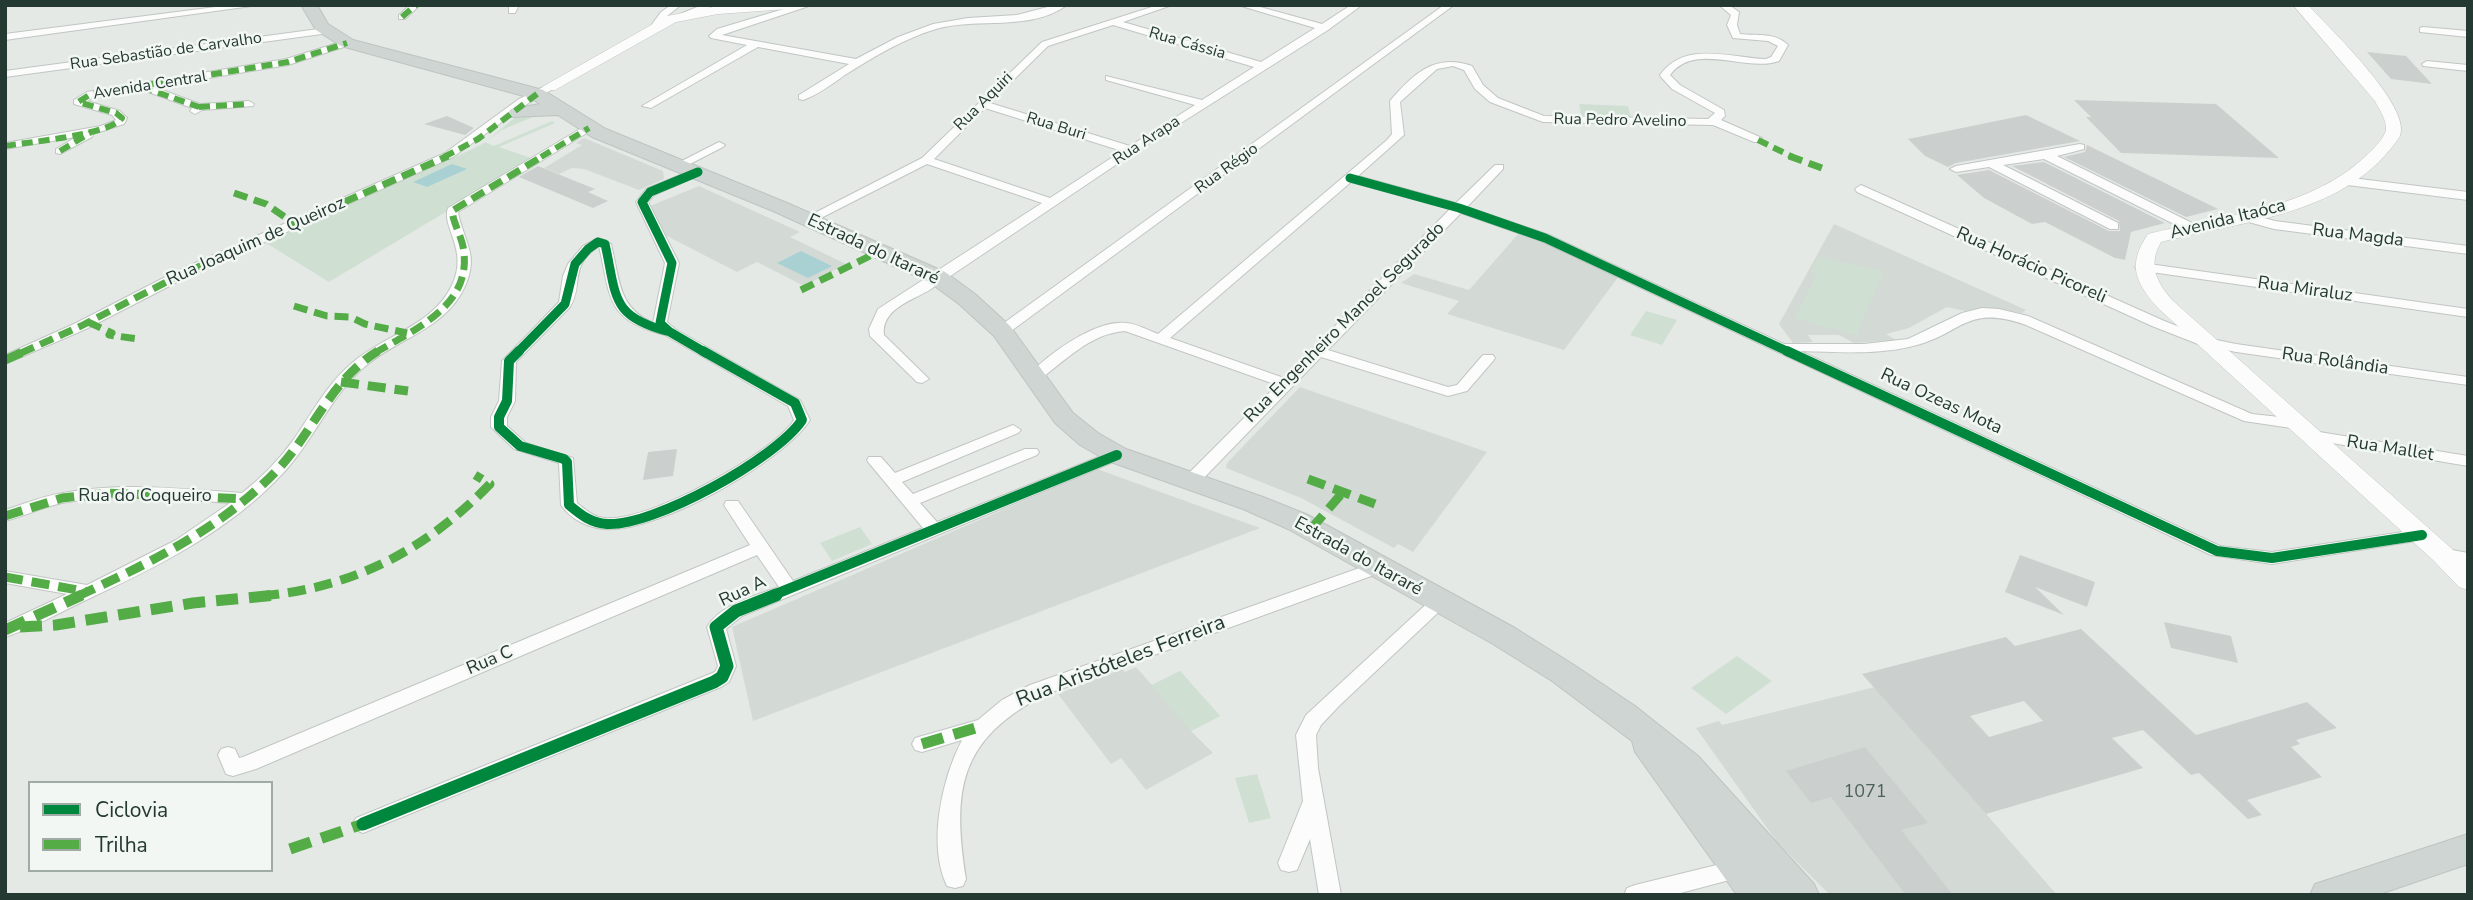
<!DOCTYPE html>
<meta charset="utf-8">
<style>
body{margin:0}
#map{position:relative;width:2473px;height:900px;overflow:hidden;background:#e4e9e6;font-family:"Nunito Sans",sans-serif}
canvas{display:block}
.frame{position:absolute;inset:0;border:7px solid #243932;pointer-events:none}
.legend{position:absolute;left:28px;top:781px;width:245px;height:91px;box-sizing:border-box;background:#f2f7f4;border:2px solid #a0aba6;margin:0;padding:9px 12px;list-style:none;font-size:21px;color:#243932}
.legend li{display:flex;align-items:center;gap:14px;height:35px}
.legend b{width:35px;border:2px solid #a0aba6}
</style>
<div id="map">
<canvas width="2473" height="900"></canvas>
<div class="frame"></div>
<ul class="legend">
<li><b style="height:9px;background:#00873e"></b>Ciclovia</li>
<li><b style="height:9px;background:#53ac45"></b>Trilha</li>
</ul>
</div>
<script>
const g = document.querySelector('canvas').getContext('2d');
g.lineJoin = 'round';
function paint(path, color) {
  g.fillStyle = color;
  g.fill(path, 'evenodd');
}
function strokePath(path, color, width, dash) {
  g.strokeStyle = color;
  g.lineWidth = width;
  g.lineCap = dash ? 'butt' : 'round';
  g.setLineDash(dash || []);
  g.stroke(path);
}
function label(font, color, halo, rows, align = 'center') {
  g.font = font + ' "Nunito Sans",sans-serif';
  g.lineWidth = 5;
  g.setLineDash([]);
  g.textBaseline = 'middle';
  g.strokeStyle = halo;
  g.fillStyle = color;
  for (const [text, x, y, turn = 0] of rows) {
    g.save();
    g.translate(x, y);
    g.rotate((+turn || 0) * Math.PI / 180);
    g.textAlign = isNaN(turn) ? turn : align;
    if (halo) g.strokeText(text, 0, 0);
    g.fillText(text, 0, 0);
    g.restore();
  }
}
const built = new Path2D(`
 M584,138L663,171L664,179L639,190L584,169L572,168L559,174L544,168L582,145L576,143Z
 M699,186L800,232L790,237L846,264L804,286L757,262L737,272L663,234L650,206Z
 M1834,224L2026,310L2022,313L1991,308L1965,311L1947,307L1909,328L1886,334L1896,340L1854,343L1839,335H1808L1813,342L1793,343L1779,324Z
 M1519,233L1542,241L1619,276L1564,350L1447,314L1459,301L1401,283L1414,274L1469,290Z
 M1300,387L1487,452L1413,552L1398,544L1394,548L1301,498L1226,468L1227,463Z
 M1097,469L1260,528L753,721L732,627Z
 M1136,667L1152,685L1180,671L1220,716L1191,731L1213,753L1146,790L1121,758L1111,764L1058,694L1122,669L1125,672Z
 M1875,687L2057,895H1830L1777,842L1696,728L1719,721L1722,725Z`);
const green = new Path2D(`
 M1579,104L1628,106L1631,117L1581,115Z
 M540,114L502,130L485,142L494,146L552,121L555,123L499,147L534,159L329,282L266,243L466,152L484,143L518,115Z
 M1819,257L1883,272L1856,335L1795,318L1817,274L1811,272Z
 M1646,311L1677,320L1662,345L1630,335Z
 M860,527L872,544L832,561L820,543Z
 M1737,656L1772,681L1726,714L1691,688Z
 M1180,671L1220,716L1191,731L1152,685Z
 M1257,774L1271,818L1249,823L1235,778Z`);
const water = new Path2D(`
 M452,164L467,169L427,187L413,182Z
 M801,251L832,266L808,278L777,263Z`);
const building = new Path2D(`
 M2367,52L2406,56L2432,84L2391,79Z
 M2074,100L2216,104L2279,158L2121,153L2086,117H2091Z
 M2026,115L2080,141L1956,163L1948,167L1925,156L1908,139Z
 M447,116L474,128L465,135L424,124Z
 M2087,145L2218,209L2186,217L2064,157L2085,152Z
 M2044,162L2165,223L2131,232L2125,260L2115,258L2045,222L2032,224L1984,198L1957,175L1989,170L2109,231H2120L2119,221L2012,166Z
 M538,166L595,189L588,192L608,201L593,208L519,177Z
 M677,449L673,476L643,480L648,452Z
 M2020,555L2095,582L2087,607L2035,587L2064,615L2005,592Z
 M2164,622L2231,636L2238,663L2171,648Z
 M2081,629L2196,735L2307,702L2337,728L2296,740L2300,744L2291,747L2322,777L2247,800L2262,815L2248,819L2199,773L2191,775L2143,730L2112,738L2143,768L1986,814L1862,674L2006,637L2015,646ZM2024,701L2043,721L1989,737L1970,716Z
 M1865,747L1928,823L1901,830L1953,895H1906L1831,797L1811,803L1786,771Z`);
const street = new Path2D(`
 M231,5H259L5,40V34Z
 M410,5H420L405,19H399V15Z
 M509,5H519L515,13H509Z
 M671,5H681L667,16L658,29H652L650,27L661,12Z
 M702,5H716L681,19L673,17Z
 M797,5H812L722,35L856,59L898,37L933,24L968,18L1017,15L1055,5H1067C1031,32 977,17 936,29C903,39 873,57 845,75C832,84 818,95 803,100L799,99V95L849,64L758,47L651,108L642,106L747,45L711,38L709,36L717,29Z
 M1158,5H1172L1123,22L1261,62L1315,28L1238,5H1253L1322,24L1351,5H1362L1328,30L1135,152L928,291C910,301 881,310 884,335L929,379L922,383L917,382L870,336L869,329L878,309L1042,203L927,164L813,222L809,223L803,219L922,158L1042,42ZM1113,25L1254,67L1202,100L1106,76V80L1195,105L1130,146L990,103L1048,46ZM985,108L1122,151L1050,198L934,159Z
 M1444,5H1454L1007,334H997L995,331L997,328Z
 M1719,5H1729L1739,12L1737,25L1740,34C1757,36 1775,32 1788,45L1779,61C1746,73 1695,41 1670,75L1680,85L1724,110L1725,116L1721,120L1762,138V142H1754L1713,125L1543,122L1490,102L1475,89L1464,70L1453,66L1437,69L1400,102L1404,135L1358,176L1456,203L1495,165H1503V169L1467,207L1549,235L1784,344H1864L1908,339L1962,313L1982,308L1999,309L2028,316L2252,414L2298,419L2306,424L2298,429L2244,421L2026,325C1964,303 1962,336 1909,347C1873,355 1836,352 1800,351L2220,546L2272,552L2422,529L2430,535L2428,539L2272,564L2211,555L1541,241L1461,213L1328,350L1448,387L1457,385L1483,355H1493L1495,358L1493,361L1467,391L1448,396L1321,357L1197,485L1191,486L1183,481L1185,477L1277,385L1125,331C1091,333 1065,361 1039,380L1034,381L1027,377C1046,355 1096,319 1126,323C1137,324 1148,330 1158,334L1387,140L1392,134L1390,101C1413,74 1435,53 1472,66L1483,85L1498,98L1544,116L1708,119L1715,113L1672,89L1661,77L1660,75C1685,40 1730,58 1766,59L1771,57L1778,46L1768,41L1733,38L1727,25L1731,15ZM1351,182L1450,209L1284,378L1170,338Z
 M2423,27L2468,31V37L2420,32V28Z
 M326,28L329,29V33L5,77V71Z
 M347,40L352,43L350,45L288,65L154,87L200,104L249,101L254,104L253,106L202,110L195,114L190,111L192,108L140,89L94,97L87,101L120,111L127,118L124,124L93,134L92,137L60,154L56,153V149L76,137L5,149V143L101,126L116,120L112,115L74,104V100L87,92L286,59Z
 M2427,61L2468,65V71L2423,66L2422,64Z
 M549,84L554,87L553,89L527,104L453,157L187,277L86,329L5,364V355L76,323L177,271L445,153L519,99Z
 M585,126L595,128L458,212C463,240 479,254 466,284C447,330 396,338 362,369C330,398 314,439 285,471C231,531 155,568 82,602C57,614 32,628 5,637V623L67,594L5,583V571L87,585L176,540L230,503C175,499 118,493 62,503C43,507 24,516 5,521V510C24,504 43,496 63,493C122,482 183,489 242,493C261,478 279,460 294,439C312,413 327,384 352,363C384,335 433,326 452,285C469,250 441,227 448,208Z
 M719,142L725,145L723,147L684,167L680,168L674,165Z
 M2080,144L2084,145V149L2057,156L2194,224V230H2186L2044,159L2003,165L2118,223V229H2110L1989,167L1956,172L1950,169L1956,166Z
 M698,168L702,170V174L654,195L648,202L679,263L667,322L675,329L800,400L810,420C783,462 657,533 606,529C589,528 571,520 561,505L559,463L514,449L491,427V417L499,401L502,361L559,302L563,276L568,264L583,246L598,238L611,244C620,279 617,307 653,323L665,263L636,202L646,189ZM599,246C611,299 606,320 665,335L788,406L794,420C772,454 647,523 605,518C593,517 586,510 577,503L573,458L526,443L507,426V417L515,401L516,362L570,307C584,284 568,267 599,246Z
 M2343,177L2468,192V200L2339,184V178Z
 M1861,185L2162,320L2207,338L2236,344L2468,377V385L2236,352L2198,344L2152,326L1857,192L1855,189Z
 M2249,214L2275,221L2468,246V254L2274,229L2245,221L2243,218Z
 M2142,263L2468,309V317L2137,270L2135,267Z
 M1013,425L1021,430L1018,433L902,482L913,494L1025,449H1037L1039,452L1037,455L920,503L937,522L1111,452L1117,450L1125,455L1123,458L742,616L726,629L736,666L729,682L721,687L370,830L363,833L356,830L352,824L356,818L715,672L718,666L707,627C721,604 755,596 779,587L757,555L256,769L233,776L226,774L218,755L221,749L228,747L235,749L239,758L243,757L750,545L724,505L726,501H738L793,581L923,528L869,463L867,460L869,457H881L895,473Z
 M2313,431L2468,456V466L2308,439L2305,436L2308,433Z
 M2442,548L2468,553V565L2436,558L2433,554L2436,550Z
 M1379,561L1385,563L1388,567L1385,571L1044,695C959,740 952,789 966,879L963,886L955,888L947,886C927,844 942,779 962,740L922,752L915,750L912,744L915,738L978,720L1002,700L1030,685Z
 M1439,596L1445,598L1448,602L1445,606L1340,705L1321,725L1316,735L1318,768L1341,895H1319L1310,839L1297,870L1289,872L1281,870L1278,863L1303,801L1296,735L1306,715L1433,598Z
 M1737,860L1745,862L1748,869L1745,876L1737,878L1673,895H1624L1627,888L1635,885Z`);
const secondary = new Path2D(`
 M795,5L788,9L718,14L676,22L555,90H545L542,87L667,16L718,6Z
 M2293,5H2308C2328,27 2412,106 2400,136C2348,215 2246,220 2161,242C2148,265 2156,281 2172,300L2451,548L2468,565V590L2459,587L2433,560L2158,308C2135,282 2127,265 2148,234C2223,215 2313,210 2370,152C2376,146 2384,138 2386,130C2387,120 2379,109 2375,101Z`);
const primary = new Path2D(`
 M301,5H317L328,24L353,40L543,90L606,129L787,203L945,272L975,294L1010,326L1073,413L1098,433L1126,449L1263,497L1308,515L1515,628L1574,665L1635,706L1698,756L1814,884L1819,895H1737L1635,752L1632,741L1552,681L1493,644L1288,529L1243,509L1108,461L1080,445L1055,423L994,336L959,304L929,282L773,211L592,137L558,115L511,117L508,113L511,109L540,104L531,98L341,46L316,30Z
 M2468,834V864L2377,895H2310L2315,884Z`);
const quietFar3 = new Path2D(`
 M402,17L416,5
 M142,87L199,107L195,111
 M199,107L249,104
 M1758,140L1793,157
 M5,146C28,142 110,135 122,118L116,113L78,102L91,94L288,62L347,43
 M60,151L90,133
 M444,157L478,139L537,94
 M541,157L589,128`);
const quietFar2 = new Path2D(`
 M1789,156L1822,168
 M234,193L266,204L295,224
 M801,290L880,251
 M294,306L327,316L351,317L365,324L407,333
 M88,322L112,333L109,335L138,339
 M21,353L81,326L182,274L448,156
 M375,353C413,330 470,307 464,253C463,238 454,226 452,211L543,156`);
const quietFar1 = new Path2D(`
 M5,360L25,351
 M341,382L408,391
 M1308,479L1375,504
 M5,516L62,498L107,493L245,499
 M1311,529L1343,492
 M5,577L89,592
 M78,596C150,563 224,527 279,468C314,430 332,379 378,351
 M261,596C353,588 426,550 490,484L475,475`);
const quiet = new Path2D(`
 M20,627L56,625L193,603L277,595
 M5,630L82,595
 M922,744L982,726
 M290,849L363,824`);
const cyclewayFar2 = new Path2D(`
 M1350,178L1459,208L1545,238L1791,353
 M670,332L706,353
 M670,332L660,323L672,263L642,202L650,192L698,172
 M517,353L565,304L575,264L588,249L598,242L605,244C617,297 610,317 670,332`);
const cyclewayFar1 = new Path2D(`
 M519,351L509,361L507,401L499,417V427L520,446L564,459L567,462L569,505C581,515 591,523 607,524C653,527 777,458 802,420L795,403L703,351
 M1787,351L2217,551L2272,558L2422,535
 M771,596L1117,455`);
const cycleway = new Path2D(`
 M363,824L714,682L722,677L727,666L716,627L736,611L776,595`);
const farStreetnames = [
 ["Rua Cássia",1187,44,16],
 ["Rua Sebastião de Carvalho",166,52,-8],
 ["Avenida Central",150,86,-9],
 ["Rua Aquiri",984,102,-45],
 ["Rua Pedro Avelino",1620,121,1],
 ["Rua Buri",1056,127,17],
 ["Rua Arapa",1147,141,-33],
 ["Rua Régio",1227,169,-36]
];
const streetNames = [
 ["Avenida Itaóca",2228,220,-14],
 ["Rua Magda",2358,236,7],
 ["Rua Joaquim de Queiroz",256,242,-24],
 ["Estrada do Itararé",873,250,25],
 ["Rua Horácio Picoreli",2031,266,24],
 ["Rua Miraluz",2305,290,8],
 ["Rua Engenheiro Manoel Segurado",1345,323,-45],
 ["Rua Rolândia",2335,362,8],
 ["Rua Ozeas Mota",1941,402,25],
 ["Rua Mallet",2390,449,9],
 ["Rua do Coqueiro",145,497],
 ["Estrada do Itararé",1358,557,29],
 ["Rua A",743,592,-25],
 ["Rua C",490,661,-23]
];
const nearNumbernames = [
 ["1071",1865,793]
];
const nearStreetnames = [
 ["Rua Aristóteles Ferreira",1121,662,-21]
];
paint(built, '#d3dad6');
paint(green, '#cfe0d3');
paint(water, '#a9d0d2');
paint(building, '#cbd0ce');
strokePath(street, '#c1c6c3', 2);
strokePath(secondary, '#c0c6c3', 1);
strokePath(primary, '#bdc4c2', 2);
paint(street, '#fbfcfb');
paint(secondary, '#fbfcfb');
paint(primary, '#ced5d2');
strokePath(quietFar3, '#53ac45', 6, [11, 6]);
strokePath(quietFar2, '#53ac45', 7, [14, 7]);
strokePath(quietFar1, '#53ac45', 9, [18, 9]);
strokePath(quiet, '#53ac45', 11, [22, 11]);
strokePath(cyclewayFar2, '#00873e', 9);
strokePath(cyclewayFar1, '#00873e', 10);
strokePath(cycleway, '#00873e', 13);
label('16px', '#243932', '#f2f7f4', farStreetnames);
label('18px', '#243932', '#f2f7f4', streetNames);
label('18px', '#4e605a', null, nearNumbernames);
label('21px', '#243932', '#f2f7f4', nearStreetnames);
</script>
